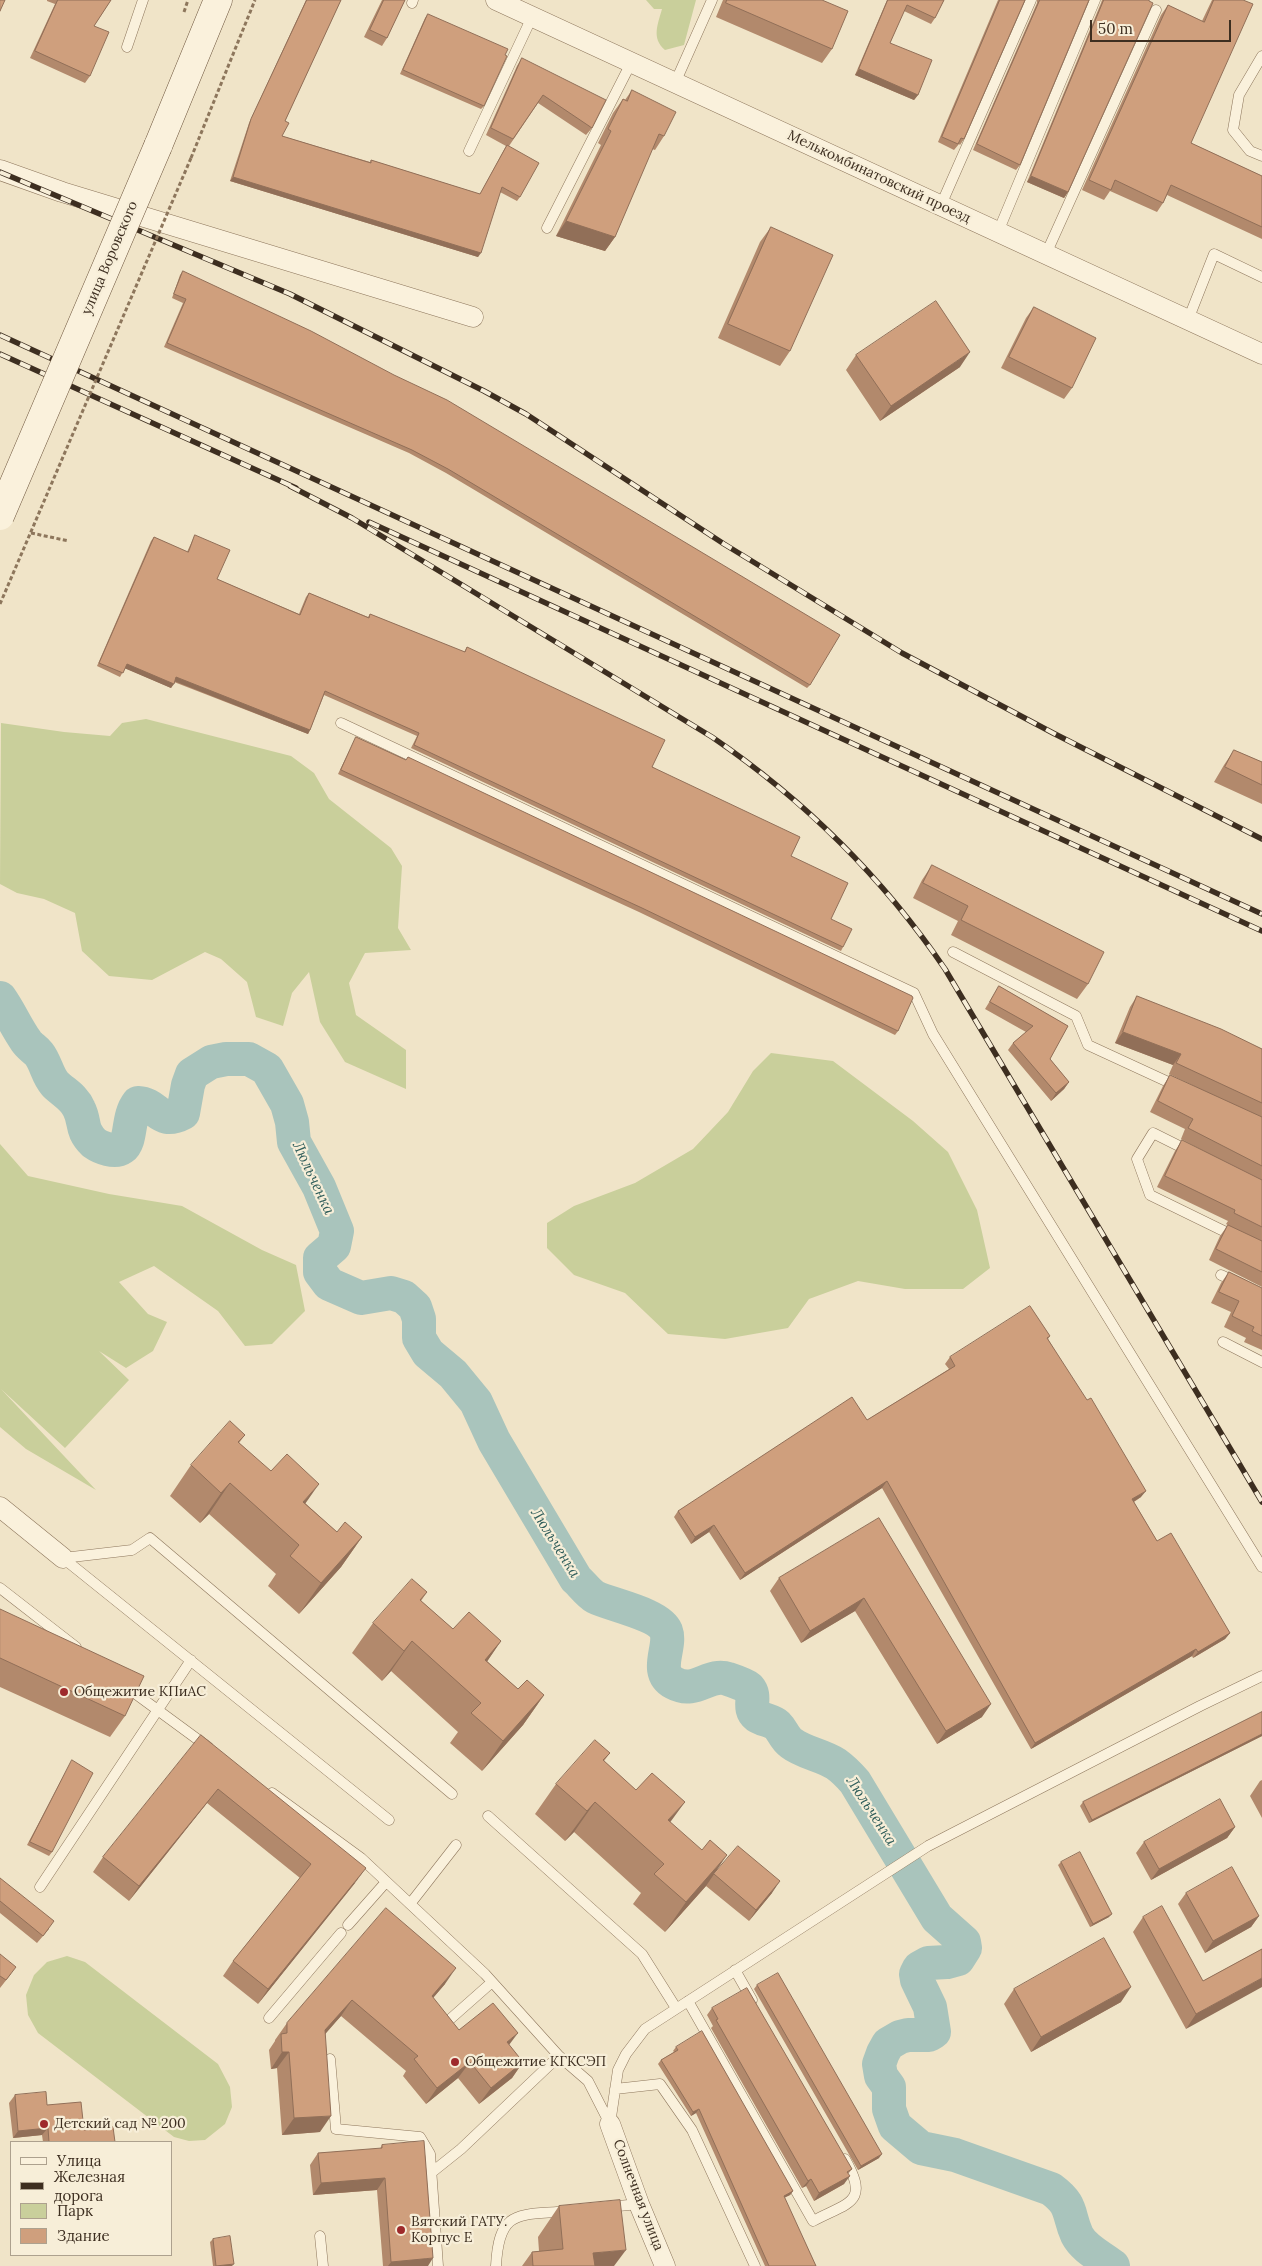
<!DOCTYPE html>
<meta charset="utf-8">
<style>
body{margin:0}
#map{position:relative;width:1262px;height:2266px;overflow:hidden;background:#f0e4c8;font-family:Lora,serif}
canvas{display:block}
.legend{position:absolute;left:10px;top:2141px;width:162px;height:115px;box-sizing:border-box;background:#f7eed8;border:1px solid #ada18e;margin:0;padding:6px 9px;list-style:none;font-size:15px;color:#3d2e20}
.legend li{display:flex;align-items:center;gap:10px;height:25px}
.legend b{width:25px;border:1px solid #ada18e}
.scale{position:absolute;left:1090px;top:20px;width:141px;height:22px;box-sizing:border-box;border:2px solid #3d2e20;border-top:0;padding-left:6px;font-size:15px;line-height:18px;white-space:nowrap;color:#3d2e20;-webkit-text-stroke:4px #f7eed8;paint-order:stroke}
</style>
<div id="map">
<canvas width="1262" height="2266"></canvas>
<ul class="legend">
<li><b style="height:6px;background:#faf1dc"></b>Улица</li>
<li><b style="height:6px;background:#3d2e20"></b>Железная дорога</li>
<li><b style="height:14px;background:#c9cf9b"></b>Парк</li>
<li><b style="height:14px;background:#cf9f7d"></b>Здание</li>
</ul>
<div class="scale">50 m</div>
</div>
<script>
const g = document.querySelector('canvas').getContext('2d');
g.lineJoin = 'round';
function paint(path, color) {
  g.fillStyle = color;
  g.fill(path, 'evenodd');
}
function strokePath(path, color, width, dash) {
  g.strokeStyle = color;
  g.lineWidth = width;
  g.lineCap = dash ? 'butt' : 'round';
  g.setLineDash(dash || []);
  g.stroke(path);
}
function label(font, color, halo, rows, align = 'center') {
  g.font = font + ' Lora,serif';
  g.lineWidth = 4.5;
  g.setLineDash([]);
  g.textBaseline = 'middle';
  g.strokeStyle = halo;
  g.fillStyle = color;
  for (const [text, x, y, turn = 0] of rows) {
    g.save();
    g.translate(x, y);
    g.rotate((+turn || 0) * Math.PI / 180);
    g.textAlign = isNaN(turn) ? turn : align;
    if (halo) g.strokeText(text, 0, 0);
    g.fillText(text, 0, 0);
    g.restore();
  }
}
const green = new Path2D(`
 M646,0H696L684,45L665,50C651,38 658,24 662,9H654Z
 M146,719L291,756L314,773L329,799L391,848L402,866L398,928L411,950L365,953L349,983L356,1015L406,1050V1089L345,1062L320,1022L309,972L292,993L283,1026L256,1017L247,982L221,959L205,952L152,980L109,976L82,951L75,913L44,899L17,893L0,884L1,723L64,732L110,736L122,723Z
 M771,1053L833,1061L913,1121L948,1152L977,1210L990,1268L963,1289H905L858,1281L809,1299L788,1328L725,1339L668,1334L625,1293L574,1275L547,1248V1223L574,1206L635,1183L693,1149L728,1112L753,1071Z
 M0,1144L28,1176L109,1194L182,1206L262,1250L296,1265L305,1311L272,1344L245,1346L218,1311L154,1266L119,1282L148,1314L167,1322L153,1351L126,1368L99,1351L129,1380L65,1448L1,1389L96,1490L26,1449L0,1427Z
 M67,1956L85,1962L218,2064L230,2087L232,2107L225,2124L205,2140L189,2141L174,2137L38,2033L28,2015L26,1995L34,1975L47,1962Z`);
const river = new Path2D(`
 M0,998C10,1012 16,1027 26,1041C29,1046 35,1049 39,1054C46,1063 47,1075 55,1084C64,1093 74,1097 79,1109C86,1123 80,1129 94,1143C101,1148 115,1153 122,1148C132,1141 127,1117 138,1103C158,1104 159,1126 183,1113L188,1085L192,1074L211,1062L226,1059H249L267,1069L287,1104L292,1122L294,1142L319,1187L337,1231L334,1246L320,1258V1272L329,1284L361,1298L391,1293L404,1297L415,1307L419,1319V1338L428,1353L453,1374L476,1402L494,1441L576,1579C582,1584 588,1593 595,1597C611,1605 659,1614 666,1631C672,1647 653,1672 674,1683C696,1695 709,1672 728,1679C734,1681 745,1685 749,1688C757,1697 747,1708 757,1716C763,1720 773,1721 777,1725C783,1731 784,1738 791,1743C804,1753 822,1755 836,1764C843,1769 849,1775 855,1782L937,1918L964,1942L965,1948L958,1959L947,1962L928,1963L919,1968L916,1974L917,1980L930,2007L934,2032L929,2035H908L900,2037L888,2044L883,2053L879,2064L881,2076L889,2087V2109L895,2126L921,2148L955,2155L1051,2189C1074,2206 1067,2213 1077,2235C1084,2249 1102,2257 1113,2266`);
const path = new Path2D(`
 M184,12L188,0
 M191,158L255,0
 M31,533L69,541`);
const service = new Path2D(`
 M412,3L413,0
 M127,47L143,0
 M1262,56L1239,95L1233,130L1250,151L1262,156
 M675,83L712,0
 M469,151L532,17
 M941,205L1031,0
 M547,228L631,63
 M998,232L1095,0
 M1046,254L1156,10
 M1188,320L1214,254L1262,277
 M341,723L914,993L933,1034L1262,1567
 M953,952L1076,1016L1088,1045L1179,1087
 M1189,1151L1153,1133L1137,1159L1150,1195L1236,1237
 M1221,1275L1236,1282
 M1223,1342L1262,1362
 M63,1558L132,1550L150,1538L452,1794
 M63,1558L389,1820
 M0,1588L76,1647
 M125,1686L208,1747
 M272,1793L361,1858L485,1974L559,2056L588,2081L610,2124
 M488,1816L642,1954L676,2008
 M40,1887L191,1660
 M410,1904L456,1845
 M348,1925L386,1882
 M735,1970L752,2000
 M688,2001L813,2221C849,2202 870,2203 845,2159
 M269,2018L341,1933
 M448,2021L491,1983
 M330,2059L336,2129L420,2137L430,2154L438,2266
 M615,2089L660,2084L692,2130L755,2266
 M610,2124L618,2070L626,2054L645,2029L928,1846L1200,1706L1262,1676
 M431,2173L461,2149L559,2056
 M608,2207L639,2204
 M320,2236L323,2266
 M496,2266C499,2207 520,2216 568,2211`);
const minor = new Path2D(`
 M496,0L1262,354
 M0,170L62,192L473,317
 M0,1507L63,1558
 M610,2124L639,2204L665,2266`);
const secondary = new Path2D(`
 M158,146L218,0`);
const rail = new Path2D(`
 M0,172L290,294L484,391L526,414L724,544L902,653L1053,733L1262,839
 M0,335L1262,914
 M0,354L296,488
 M290,486L352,518L712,737C803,799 883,878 945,969L1262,1502
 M369,522L1262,931`);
const pathBridge = new Path2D(`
 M0,604L191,158`);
const secondaryBridge = new Path2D(`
 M0,516L158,146`);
const wall = new Path2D(`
 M47,0H111L94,26L90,76L85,83L30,58L55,4L47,1Z
 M306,0H341L285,121L282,136L370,162L371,160L480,194L506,146L486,135L517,66L522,58L592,128L586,135L538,103L509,146L520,197L517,201L500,192L478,257L230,181L249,123Z
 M382,0H405L387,38L382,46L364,37Z
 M723,0H822L832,49L822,63L716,17Z
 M887,0H944L935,18L931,24L904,11L890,43L918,95L914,100L855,75Z
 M998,0H1025L964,139L960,145L959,144L954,150L938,142Z
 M1037,0H1089L1020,165L1016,170L973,150L1037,3Z
 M1102,0H1149L1068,192L1064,198L1027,182L1101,3Z
 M1212,0H1243L1191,143L1262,176V239L1167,195L1163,203L1157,212L1110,191L1104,200L1082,190L1161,15L1168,5L1202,21Z
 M428,14L484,106L481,109L400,74L425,18Z
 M632,90L664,136L655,150L652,149L615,237L605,251L556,236L601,145L598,143L613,113L623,99L625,100Z
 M771,227L790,351L780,366L718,338L760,242Z
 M183,271L810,685L807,688L446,473L409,453L164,347L183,303L172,298L180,275Z
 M1034,307L1072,388L1064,399L1001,368L1026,318Z
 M856,355L960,367L880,421L846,370Z
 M195,535L217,579L299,614L306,597L309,593L368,617L370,614L464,652L467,647L791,856L831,919L843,947L841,951L411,748L417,736L324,695L310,730L308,734L174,682L171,688L125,668L120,677L97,666L151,541L154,537L187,552L193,539Z
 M356,737L406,760L408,757L898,1031L895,1035L639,912L338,774L354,741Z
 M1234,750L1262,762V804L1214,782L1224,765Z
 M932,865L1088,984L1077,999L951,935L958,921L913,898L922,880Z
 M999,986L1068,1026L1050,1059L1069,1082L1064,1089L1051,1101L1008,1050L1013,1043L1026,1032L985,1009Z
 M1137,996L1262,1049V1287L1209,1260L1220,1236L1228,1225L1242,1232L1226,1224L1228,1221L1157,1187L1175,1151L1182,1140L1217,1158L1181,1139L1185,1129L1150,1112L1163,1086L1170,1075L1217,1097L1169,1074L1173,1065L1115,1043L1130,1007Z
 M1229,1272L1262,1288V1350L1244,1342L1246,1338L1224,1327L1231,1312L1211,1303L1221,1283Z
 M1050,1336L1048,1339L1141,1497L1134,1502L1157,1541L1230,1633L1225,1639L1193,1658L1192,1656L1031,1749L882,1488L740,1580L709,1532L691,1544L674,1517L678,1511L867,1420L949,1369L945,1364L950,1357Z
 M245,1435L239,1443L337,1532L362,1537L341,1567L299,1614L268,1586L276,1574L209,1514L200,1523L170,1496L191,1465Z
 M879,1518L982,1717L937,1744L855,1611L801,1643L770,1591L779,1578Z
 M427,1592L421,1601L453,1629L501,1641L487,1661L518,1689L544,1695L523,1725L482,1771L450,1743L458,1732L391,1671L382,1681L352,1653L373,1623Z
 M0,1609L125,1716L110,1737L0,1687Z
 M1262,1712V1736L1089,1823L1080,1806L1083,1802Z
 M201,1735L355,1883L258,2004L223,1976L233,1961L300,1878L207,1803L129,1901L93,1872L103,1857Z
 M610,1753L604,1761L670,1822L714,1874L772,1893L749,1921L706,1886L665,1932L633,1904L641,1893L574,1832L565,1841L535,1814L556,1784Z
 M72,1760L52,1852L49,1856L27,1845Z
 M1262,1780V1818L1250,1796L1260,1781Z
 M1235,1827L1227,1838L1151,1880L1136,1853L1144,1842Z
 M1061,1862L1109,1917L1090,1927L1058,1865Z
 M0,1878L49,1929L37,1943L0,1913Z
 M1186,1893L1259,1916L1251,1927L1205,1953L1178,1904Z
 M386,1908L445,1984L433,1998L459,2030L509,2045L523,2062L512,2078L479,2104L458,2078L426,2104L403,2076L406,2071L341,2016L325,2033L320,2132L282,2135L277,2068L271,2069L269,2050L275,2041V2040L287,2023Z
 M1143,1917L1203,1981L1262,1949L1186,2029L1133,1932Z
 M0,1954L11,1974L0,1988Z
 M757,1985L879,2158L858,2170L754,1989Z
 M1014,1989L1121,2002L1031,2052L1004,2004Z
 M712,2008L852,2169L848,2174L844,2184L814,2201L806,2186L802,2188L711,2028L713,2026L707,2015Z
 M676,2047L793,2191L790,2195L784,2198L816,2266H765L696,2113L691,2116L658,2064L661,2060L674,2052L673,2051Z
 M15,2095L47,2105L84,2130L115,2142H43L42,2135L13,2138L9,2103Z
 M382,2145L428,2266H383L377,2190L313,2195L310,2165L318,2153L380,2149Z
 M559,2206L614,2266H522L532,2252L539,2251L538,2237Z
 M213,2239L232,2266H213L210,2242Z`);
const shadedWall = new Path2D(`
 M859,69L918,95L914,100L855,75Z
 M1031,176L1068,192L1064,198L1027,182Z
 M233,177L481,253L478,257L230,181Z
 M566,221L615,237L605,251L556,236Z
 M970,352L960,367L880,421L891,406Z
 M127,664L174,684L171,688L124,668Z
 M176,677L310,730L308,734L174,681Z
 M1123,1032L1181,1054L1173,1065L1115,1043Z
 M1069,1082L1064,1089L1051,1101L1056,1093Z
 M887,1481L882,1488L740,1580L745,1573Z
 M230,1483L209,1514L200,1523L221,1493Z
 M319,1484L298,1514L282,1532L303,1502Z
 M1146,1491L1141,1497L1128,1505L1132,1499Z
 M714,1525L709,1532L691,1544L695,1537Z
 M362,1537L341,1567L299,1614L321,1583Z
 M864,1598L855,1611L801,1643L810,1631Z
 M1230,1633L1225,1639L1193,1658L1198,1652Z
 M412,1641L391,1671L382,1681L404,1651Z
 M501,1641L480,1672L464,1690L485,1660Z
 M1196,1649L1192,1656L1031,1749L1035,1743Z
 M544,1695L523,1725L482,1771L503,1741Z
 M991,1704L982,1717L937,1744L946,1731Z
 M1262,1734V1736L1089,1823L1092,1820Z
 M218,1789L207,1803L129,1901L139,1886Z
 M595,1802L574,1832L565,1841L587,1811Z
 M685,1802L663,1832L647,1850L668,1820Z
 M1235,1827L1227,1838L1151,1880L1159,1869Z
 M727,1855L706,1886L665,1932L686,1902Z
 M366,1868L355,1883L258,2004L268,1989Z
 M780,1881L772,1893L749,1921L756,1910Z
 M1112,1914L1109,1917L1090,1927L1093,1924Z
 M1259,1916L1251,1927L1205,1953L1213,1941Z
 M456,1968L445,1984L420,2013L432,1996Z
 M1262,1978V1987L1186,2029L1196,2014Z
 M1131,1987L1121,2002L1031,2052L1041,2037Z
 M352,2000L341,2016L314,2047L325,2030Z
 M518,2033L506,2049L507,2042Z
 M282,2052H289L277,2068L271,2069Z
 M470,2062L458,2078L426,2104L437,2088Z
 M523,2062L512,2078L479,2104L491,2088Z
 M699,2109L696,2113L691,2116L693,2112Z
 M331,2116L320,2132L282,2135L294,2118Z
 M48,2128L42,2135L13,2138L18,2131Z
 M882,2154L879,2158L858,2170L861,2166Z
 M850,2176L844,2184L814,2201L819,2193Z
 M385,2178L377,2190L313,2195L321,2183Z
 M811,2179L806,2186L802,2188L808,2181Z
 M793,2191L790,2195L781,2199L784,2196Z
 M626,2250L614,2266H584L593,2253Z
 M433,2258L428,2266H388L391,2262Z
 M234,2264L232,2266H216Z`);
const building = new Path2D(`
 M0,0H5L0,11Z
 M58,0H111L94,26L109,32L90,76L35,51Z
 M307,0H341L285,121L289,123L282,136L371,163V160L480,194L507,145L539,163L520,197L502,187L481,253L233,177L251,119Z
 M384,0H405L387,38L370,30Z
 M727,0H822L848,11L832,49L726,3Z
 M888,0H944L935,18L907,5L890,43L932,60L918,95L859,69Z
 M1000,0H1025L964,139L961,138L958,144L942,137Z
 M1040,0H1089L1020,165L977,144Z
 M1104,0H1149V1L1153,3L1068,192L1031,176Z
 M1214,0H1243L1253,4L1191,143L1262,176V227L1171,185L1163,203L1115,180L1111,190L1089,180L1168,5L1204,22Z
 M428,14L508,49L505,55L507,56L484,106L403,70Z
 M522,58L606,100L592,128L543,95L513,139L491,128Z
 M632,90L676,112L664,136L659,134L615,237L566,221L611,131L608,129L623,99L627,101Z
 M771,227L833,255L790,351L728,324Z
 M183,271L311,331L394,375L447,400L840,635L810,685L448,469L412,450L167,343L186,299L174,294Z
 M936,301L970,352L891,406L856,355Z
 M1034,307L1096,338L1072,388L1009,357Z
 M195,535L230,550L217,579L300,615L309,593L369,618L370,614L465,652L467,647L665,740L652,767L800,837L791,856L848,883L831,919L852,929L843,947L414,745L419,733L325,691L310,730L176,677L174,684L127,664L123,673L99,663L154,537L188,552Z
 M356,737L406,760L408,757L912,996L913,998L898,1031L642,908L341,770Z
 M1234,750L1262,762V785L1225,767Z
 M932,865L1104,952L1088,984L961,920L968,906L923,883Z
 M999,986L1068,1026L1050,1059L1069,1082L1056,1093L1013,1043L1033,1026L990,1002Z
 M1137,996L1221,1029L1262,1049V1103L1176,1063L1181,1054L1123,1032Z
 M1170,1075L1262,1117V1166L1188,1128L1193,1119L1158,1101Z
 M1182,1140L1262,1180V1227L1234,1213L1235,1210L1165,1176Z
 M1228,1225L1262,1241V1272L1216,1249Z
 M1229,1272L1262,1288V1336L1252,1331L1254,1327L1232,1316L1239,1301L1219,1292Z
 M1030,1306L1050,1336L1047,1338L1087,1400L1091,1398L1146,1491L1132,1499L1157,1541L1171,1533L1230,1633L1198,1652L1196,1649L1035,1743L887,1481L745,1573L714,1525L695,1537L678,1511L852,1397L867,1420L955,1366L950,1357Z
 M230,1421L245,1435L238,1442L271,1471L287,1454L319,1484L303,1502L337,1532L345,1522L362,1537L321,1583L290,1556L299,1545L230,1483L221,1493L191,1465Z
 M879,1518L991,1704L946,1731L864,1598L810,1631L779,1578Z
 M412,1579L427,1592L420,1600L453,1629L469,1612L501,1641L485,1660L518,1689L527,1680L544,1695L503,1741L471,1713L481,1703L412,1641L404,1651L373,1623Z
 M0,1609L144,1676L125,1716L0,1658Z
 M1262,1712V1734L1092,1820L1083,1802Z
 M201,1735L366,1868L268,1989L233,1961L311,1864L218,1789L139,1886L103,1857Z
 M595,1740L610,1753L603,1760L636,1790L652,1773L685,1802L668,1820L702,1850L710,1840L727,1855L686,1902L654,1874L664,1864L595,1802L587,1811L556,1784Z
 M72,1760L93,1773L52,1852L30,1842Z
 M1220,1799L1235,1827L1159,1869L1144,1842Z
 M738,1846L780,1881L756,1910L714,1874Z
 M1080,1852L1112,1914L1093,1924L1061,1862Z
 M1232,1867L1259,1916L1213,1941L1186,1893Z
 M0,1878L54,1921L43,1936L0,1901Z
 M1162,1906L1203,1981L1262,1949V1978L1196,2014L1143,1917Z
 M386,1908L456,1968L432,1996L459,2030L493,2003L518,2033L507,2042L523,2062L491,2088L470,2062L437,2088L414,2059L418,2056L352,2000L325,2030L331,2116L294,2118L289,2052H282L281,2034L287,2033V2023Z
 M1104,1938L1131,1987L1041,2037L1014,1989Z
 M0,1954L16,1967L6,1980L0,1976Z
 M778,1973L882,2154L861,2166L757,1985Z
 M747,1988L852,2169L847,2172L850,2176L819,2193L811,2179L808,2181L716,2020L718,2019L712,2008Z
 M702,2031L793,2191L784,2196L816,2266H769L699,2109L693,2112L661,2060L678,2050L676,2047Z
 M46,2092L47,2105L81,2102L84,2130L113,2127L115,2142H49L48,2128L18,2131L15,2095Z
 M424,2141L433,2258L391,2262L385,2178L321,2183L318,2153L382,2148V2145Z
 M620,2200L626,2250L593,2253L595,2266H533L532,2252L563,2249L559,2206Z
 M230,2236L234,2264L216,2266L213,2239Z`);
const markers = [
 [64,1692,5,"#9e2a2b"],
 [455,2062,5,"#9e2a2b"],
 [44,2124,5,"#9e2a2b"],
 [401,2230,5,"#9e2a2b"]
];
const streetNames = [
 ["Мелькомбинатовский проезд",879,177,25],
 ["улица Воровского",110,258,-67],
 ["Солнечная улица",638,2195,69]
];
const poiNames = [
 ["Общежитие КПиАС",74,1692],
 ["Общежитие КГКСЭП",465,2062],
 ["Детский сад № 200",54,2124],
 ["Вятский ГАТУ.",411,2222],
 ["Корпус Е",411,2238]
];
const waterNames = [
 ["Люльченка",313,1178,65],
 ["Люльченка",555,1543,58],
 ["Люльченка",871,1811,57]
];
paint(green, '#c9cf9b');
strokePath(river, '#a9c4bc', 34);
strokePath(service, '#8d765c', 11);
strokePath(minor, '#8d765c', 21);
strokePath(secondary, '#6f573f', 29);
strokePath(path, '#8d765c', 3, [4, 2.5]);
strokePath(service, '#faf1dc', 10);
strokePath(minor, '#faf1dc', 20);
strokePath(secondary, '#faf1dc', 28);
strokePath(rail, '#3d2e20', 5.5);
strokePath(rail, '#f7eed8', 4, [11]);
strokePath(secondaryBridge, '#6f573f', 29, []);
strokePath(pathBridge, '#8d765c', 3, [4, 2.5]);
strokePath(secondaryBridge, '#faf1dc', 28);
paint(wall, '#b2896c');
paint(shadedWall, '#916f58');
paint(building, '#cf9f7d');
strokePath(building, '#916f58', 1);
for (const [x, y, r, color] of markers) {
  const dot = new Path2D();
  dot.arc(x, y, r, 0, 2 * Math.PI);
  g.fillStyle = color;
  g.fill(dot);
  strokePath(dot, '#f7eed8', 2);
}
label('14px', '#3d2e20', '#f7eed8', streetNames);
label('14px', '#3d2e20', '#f7eed8', poiNames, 'left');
label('italic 15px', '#2f5d5a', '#f7eed8', waterNames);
</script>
